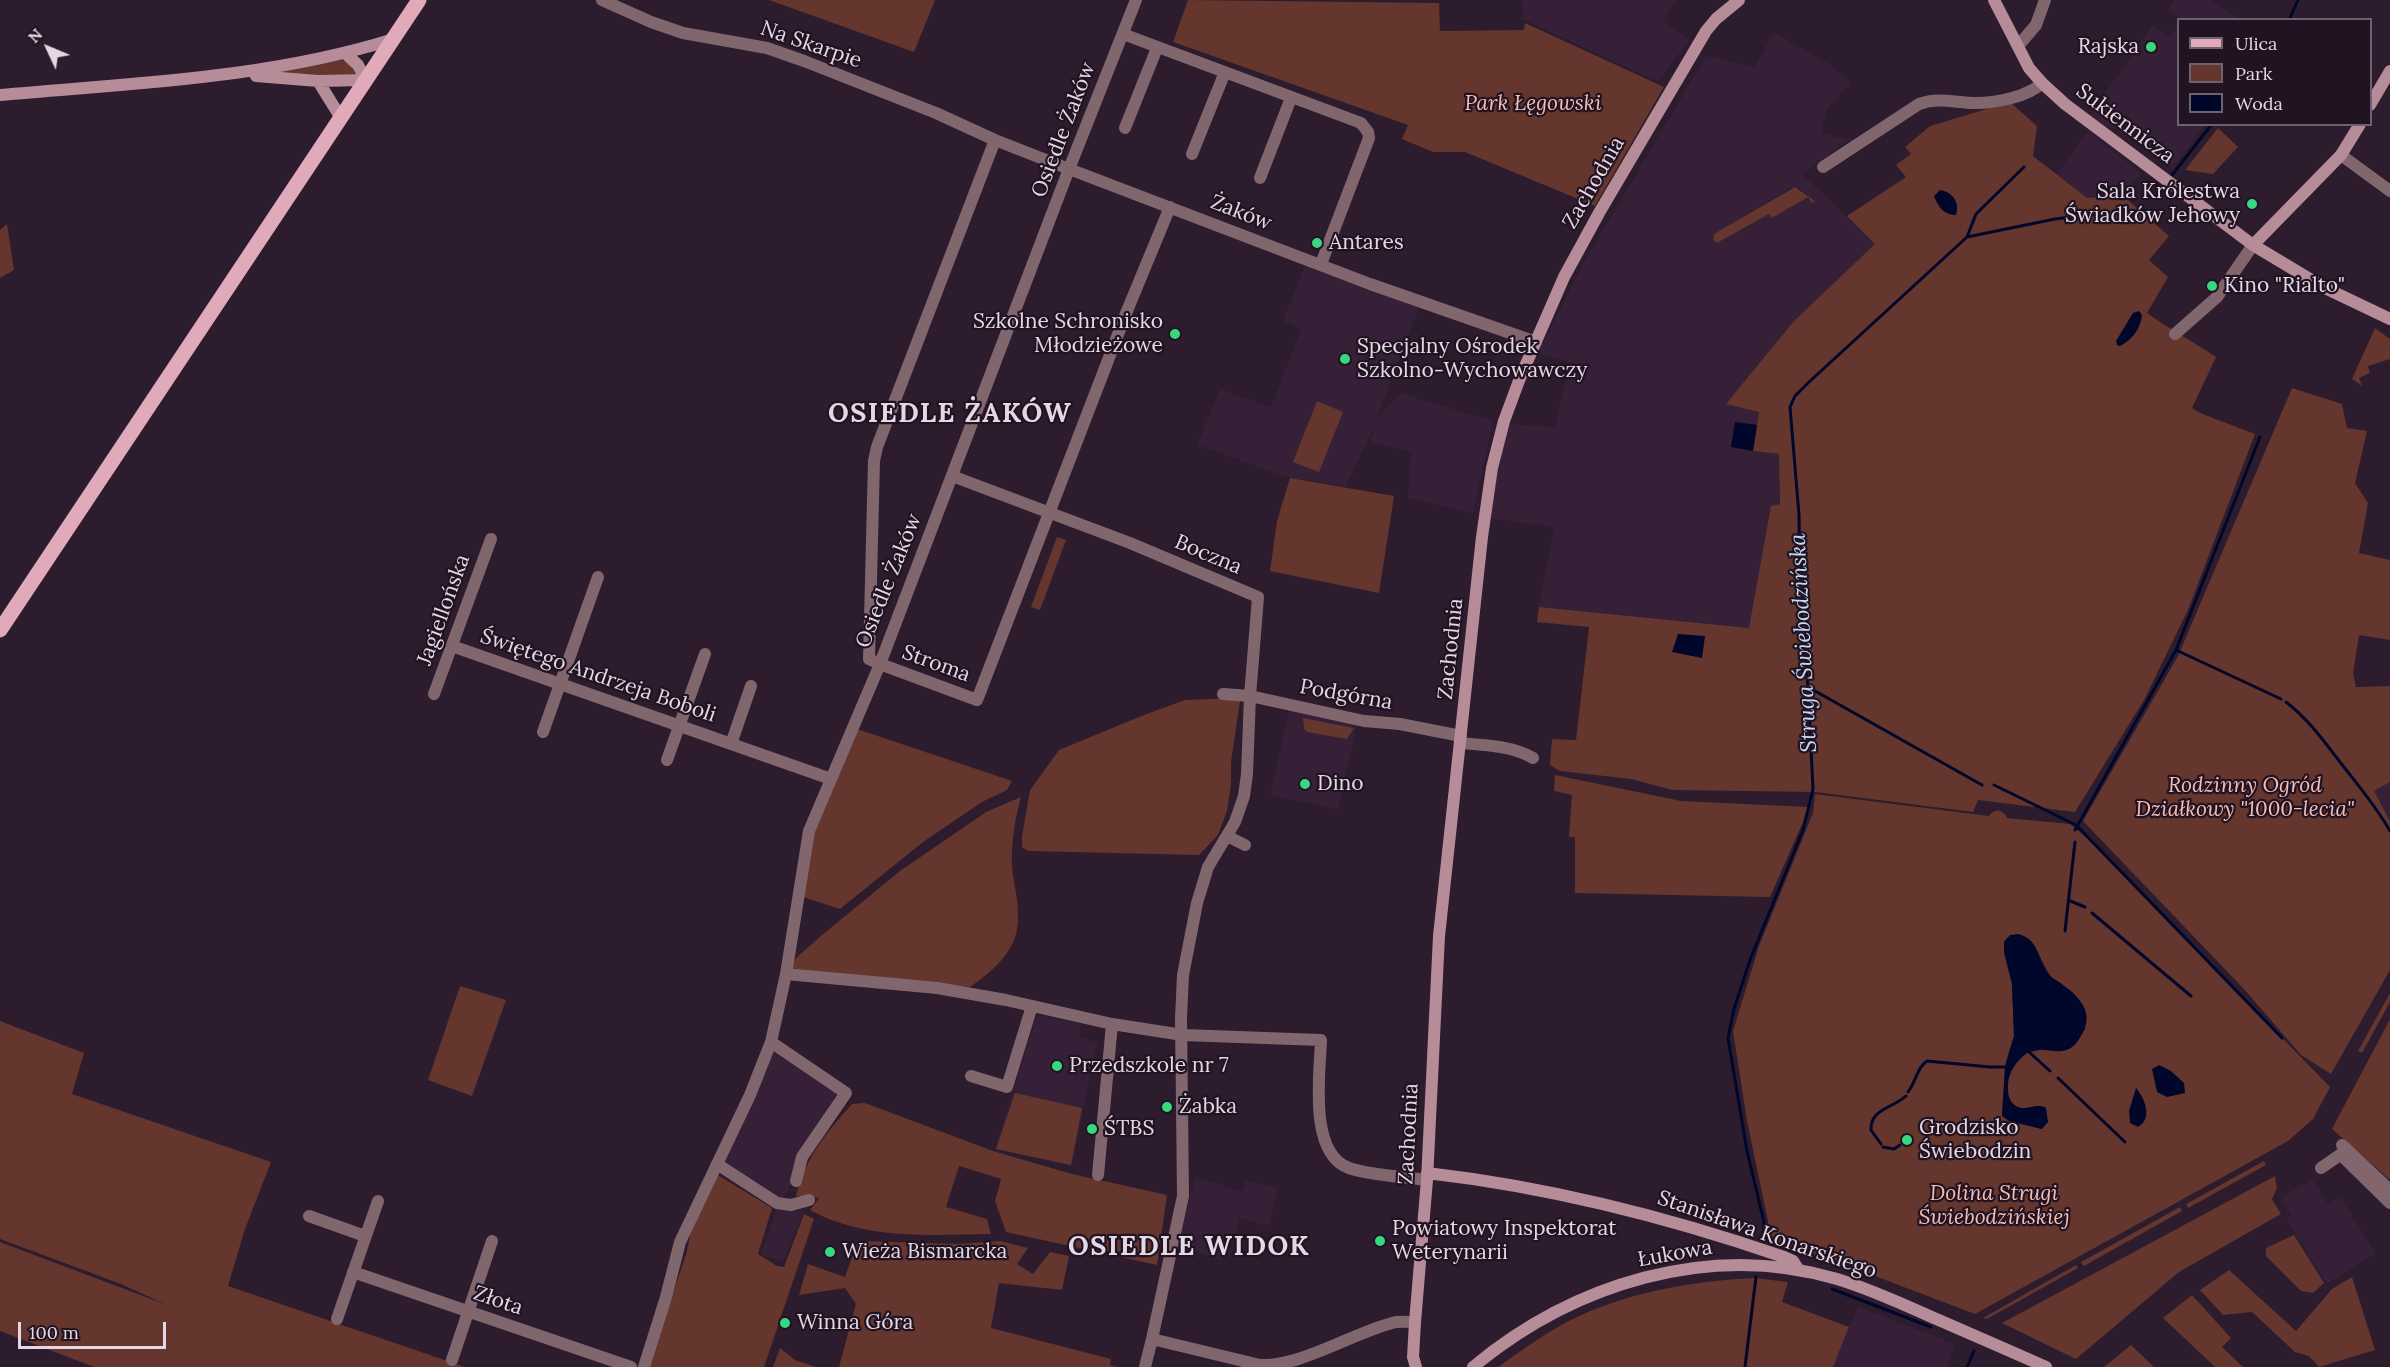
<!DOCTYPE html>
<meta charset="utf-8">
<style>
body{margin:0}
#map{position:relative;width:2390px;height:1367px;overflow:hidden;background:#2c1c2d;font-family:Lora,serif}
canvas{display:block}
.legend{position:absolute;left:2177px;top:18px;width:195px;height:108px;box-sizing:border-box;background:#221323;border:2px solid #6f6270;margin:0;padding:8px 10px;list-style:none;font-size:18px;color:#e3d8e3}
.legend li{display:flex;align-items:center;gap:12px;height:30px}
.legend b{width:30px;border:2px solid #6f6270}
.north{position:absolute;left:18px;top:18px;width:60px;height:60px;-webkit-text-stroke:4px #221323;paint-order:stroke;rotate:314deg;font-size:16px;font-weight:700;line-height:24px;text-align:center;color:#e3d8e3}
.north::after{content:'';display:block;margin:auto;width:21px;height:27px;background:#e3d8e3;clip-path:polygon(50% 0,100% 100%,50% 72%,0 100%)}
.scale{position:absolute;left:18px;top:1322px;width:148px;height:27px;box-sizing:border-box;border:3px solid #e3d8e3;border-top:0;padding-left:8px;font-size:18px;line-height:21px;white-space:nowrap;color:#e3d8e3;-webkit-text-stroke:4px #221323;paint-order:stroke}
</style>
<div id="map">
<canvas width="2390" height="1367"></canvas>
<ul class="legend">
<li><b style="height:8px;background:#e0aabb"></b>Ulica</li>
<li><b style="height:16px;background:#64362d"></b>Park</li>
<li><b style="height:16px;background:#00072b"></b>Woda</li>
</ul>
<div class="north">N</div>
<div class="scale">100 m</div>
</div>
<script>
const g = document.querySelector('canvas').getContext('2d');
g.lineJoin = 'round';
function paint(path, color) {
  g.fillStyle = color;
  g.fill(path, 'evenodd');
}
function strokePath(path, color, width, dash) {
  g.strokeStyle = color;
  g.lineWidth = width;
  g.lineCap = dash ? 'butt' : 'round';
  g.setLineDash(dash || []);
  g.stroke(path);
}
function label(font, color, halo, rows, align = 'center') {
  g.font = font + ' Lora,serif';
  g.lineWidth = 4.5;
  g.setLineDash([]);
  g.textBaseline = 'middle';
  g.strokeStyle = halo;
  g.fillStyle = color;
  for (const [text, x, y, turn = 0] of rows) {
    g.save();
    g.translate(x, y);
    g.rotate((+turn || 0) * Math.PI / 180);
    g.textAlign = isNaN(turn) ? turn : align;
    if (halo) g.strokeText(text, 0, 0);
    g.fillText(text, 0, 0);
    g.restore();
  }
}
const built = new Path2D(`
 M1522,0H1677L1663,21L1690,39L1658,82L1523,19Z
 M2175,0H2211L2239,19H2181L2168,10Z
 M2178,25V124L2205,125L2172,168L2124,130L2104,127L2090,115L2152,26L2170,37Z
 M1774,33L1831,65L1851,83L1827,109L1821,133L1848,140L1802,174L1876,244L1793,322L1727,403L1759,412L1757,425L1735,422L1731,447L1779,454L1780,504L1771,506L1750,628L1539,607L1554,527L1488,518L1508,424L1555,427L1570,362L1537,354L1583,264L1706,56L1754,67ZM1790,188H1799L1815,201L1812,202L1808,196L1772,218L1769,214L1717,243L1712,237Z
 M2088,131L2142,174L2122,195L2087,199L2056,175Z
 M1305,266L1419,308L1376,419L1400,393L1493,421L1473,514L1408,498L1411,452L1370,442L1375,425L1346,486L1290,478L1197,445L1220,389L1271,407L1301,329L1283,321Z
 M1289,711L1357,724L1338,809L1270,795Z
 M2390,782V821L2374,791Z
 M1037,1015L1081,1024L1079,1037L1097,1042L1072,1166L995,1149Z
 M775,1048L842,1092L782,1201L721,1162Z
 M1196,1177L1242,1191L1246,1180L1278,1188L1269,1226L1240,1218L1234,1238L1220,1260L1175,1245Z
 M2312,1179L2328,1204L2340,1197L2376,1253L2327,1284L2286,1219L2292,1215L2281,1198Z
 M778,1206L803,1212L783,1262L761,1255Z
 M1858,1307L1955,1344L1947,1367H1833Z`);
const green = new Path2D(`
 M769,0H935L914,52Z
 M1188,0L1439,3L1440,31L1524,30L1525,23L1664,87L1595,206L1465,152H1433L1402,139L1408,125L1173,42Z
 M342,60L353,65L358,77L255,72Z
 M2010,102L2037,126L2033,156L2087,198L2122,195L2169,236L2149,260L2168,277L2147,313C2169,329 2193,341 2216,357L2192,408L2200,413L2255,434L2188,610L2144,700L2075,812L1978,800L1973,812L1815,792L1673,790L1631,779L1560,771L1550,765L1552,739L1576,740L1589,627L1537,622L1539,607L1749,628L1771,506L1780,504L1779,454L1753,451L1759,412L1726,404L1793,322L1875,244L1847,216L1906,177L1896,165L1911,154L1905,147L1930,126Z
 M2218,128L2238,147L2213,174L2185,170Z
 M1795,187L1815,201L1812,203L1808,197L1772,218L1769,214L1717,243L1713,240L1714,234Z
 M7,224L14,270L0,278V230Z
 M2375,328L2390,339V359L2368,366L2370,373L2359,378L2362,386L2352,379Z
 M2292,388L2342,404L2347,428L2367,431L2355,483L2368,503L2359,553L2390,560V640L2359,635L2353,673L2356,687L2390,686V782L2374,791L2390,821V970L2331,1074L2301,1055L2243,988L2083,821L2178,656Z
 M1317,401L1343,412L1319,472L1293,462Z
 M1290,478L1394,496L1379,593L1270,571L1277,521Z
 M1057,537L1066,540L1040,610L1031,607Z
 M1234,698L1240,701L1231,762V784L1227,811L1218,835L1199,855L1029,851L1022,848V836L1030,790L1059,750L1144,715L1185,700Z
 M1303,718L1354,728L1347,739L1307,732L1304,729Z
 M857,729L1012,781L1007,790L982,802L923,842L840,909L797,895L805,829Z
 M1555,775L1681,801L1808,807L1807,813L1770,897L1575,893V837H1569L1572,795L1554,791Z
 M1815,794L1989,816C1995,808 2003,809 2007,818L2070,824L2086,837L2330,1087L2313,1119L2288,1141L1975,1314L1867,1273L1766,1238L1768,1221L1747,1121L1733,1031L1759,946L1813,813ZM2006,938L2031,941L2051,977L2062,984L2085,1025V1030L2040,1050L2027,1053C2021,1058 2015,1064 2011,1071C2005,1082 2005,1108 2024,1109C2032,1109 2038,1103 2046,1108L2042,1129L2009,1121L2002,1112L2006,1061L2014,1036L2012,984L2004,952Z
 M1021,797C1015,820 1011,842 1012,866C1013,882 1018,897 1018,913C1020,948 997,968 970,987L789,968L797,957L822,935L900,871L986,812Z
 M460,986L506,1000L472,1096L428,1080Z
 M2390,993V1002L2362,1053L2358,1051Z
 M2390,1019V1180L2332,1129Z
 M0,1021L84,1053L72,1094L271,1162L245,1229L228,1286L465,1367H94L0,1331V1242L167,1305L121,1284L0,1239Z
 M1015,1093L1082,1108L1071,1165L996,1149Z
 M865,1103L993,1151L1072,1174L1167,1195L1157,1265L1006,1232L995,1201L1001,1179L959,1166L946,1207L987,1219L991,1234C931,1235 864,1240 810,1210L819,1198L796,1196C805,1158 827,1132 852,1104Z
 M2264,1161L2266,1165L2188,1208L2186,1204Z
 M716,1174L772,1208L758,1254L777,1266L784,1267L804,1214L814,1219L764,1367H647L686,1255L692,1227Z
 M2275,1176L2277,1188L2272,1199L2281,1214L2179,1272L2076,1359L2002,1323Z
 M2180,1207L2182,1211L2084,1266L2081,1262Z
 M2294,1235L2324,1283L2313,1293L2301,1291L2266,1256V1248Z
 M858,1241L959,1244L1000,1241L1028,1248L1017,1264L1033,1274L1050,1252L1069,1256L1062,1290L999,1283L991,1328L1111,1359L1110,1365L1117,1367H839L856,1304L845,1288L799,1295L808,1264L845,1277Z
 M2076,1265L2078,1268L1987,1319L1983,1318Z
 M2229,1270L2296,1331L2332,1289L2352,1277L2375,1350L2319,1367L2309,1356L2295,1352L2252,1312L2223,1315L2200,1290Z
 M1755,1278L1788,1282L1782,1302L1849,1327L1833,1367H1498C1519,1352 1540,1337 1563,1324C1621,1293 1690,1281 1755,1278Z
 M2192,1295L2231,1338L2222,1347L2243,1367H2215L2163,1318Z
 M2131,1345L2154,1367H2104Z
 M780,1348L795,1360L816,1367H773Z`);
const water = new Path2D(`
 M1940,190C1953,192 1960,203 1956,215C1944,215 1938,207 1934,196Z
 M2139,311L2142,315C2141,328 2132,340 2120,346L2117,345L2116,341L2133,313Z
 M1735,422L1757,425L1753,451L1731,447Z
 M1678,634L1705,636L1702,658L1672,652Z
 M2018,934C2042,939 2037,967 2054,979C2073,991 2098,1009 2081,1036C2078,1041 2075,1046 2069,1049C2058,1054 2049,1049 2037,1050C2021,1051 2008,1071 2008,1086C2008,1094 2008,1101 2016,1106C2026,1112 2036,1102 2046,1108L2048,1122L2042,1129L2009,1121L2002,1116L2005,1067L2014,1036L2012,984L2004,952V942L2010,935Z
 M2159,1065L2171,1071L2184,1083L2185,1093L2167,1097L2157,1092L2152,1069Z
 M2136,1088C2145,1098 2153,1119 2138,1127L2130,1123L2129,1111Z`);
const stream = new Path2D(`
 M2289,20L2298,0
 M2172,175L2212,124
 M1967,237L1976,214L2024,167
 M2176,650L2260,437
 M1808,687L1982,785
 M2286,702C2308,719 2323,740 2340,762C2357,784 2376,806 2390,831
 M1994,785L2076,825L2282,1038
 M2075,830L2176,650L2281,699
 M2068,900L2085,907
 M2092,913L2191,996
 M2065,931L2075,842
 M2029,1052L2050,1071
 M1991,1067H2005
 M2058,1078L2125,1142
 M1908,1092C1916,1082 1917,1067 1927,1061L1990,1067
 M1881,1144L1871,1130C1870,1109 1893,1108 1906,1096
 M1883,1147L1894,1149L1900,1145
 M1763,1239L1764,1222L1747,1151L1728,1038L1734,1009L1750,960L1803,830L1813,789L1808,687L1800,598L1799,515L1790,407L1795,396L1809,382L1967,237L2055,219L2097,214
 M1832,1289L1931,1327
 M1745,1367L1756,1277
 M1967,1367L1974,1351`);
const street = new Path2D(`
 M602,0L651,22L683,33L767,48L804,61L936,113L995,140L1069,169L1370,284L1536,342
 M1123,34L1361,123L1368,132L1369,138L1321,264
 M2018,46L2036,25L2045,0
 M1125,128L1157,48
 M995,140L877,447L874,461L869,659L880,664L977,700L1127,311L1170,207
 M1192,154L1225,72
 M2341,155L2390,191
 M1823,167L1919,104C1939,97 1956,103 1975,103C1995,103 2028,97 2042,83
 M1260,178L1291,98
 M2175,334L2217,297L2253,245
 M952,476L1130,543L1258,597L1250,696L1247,774L1244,796L1235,822L1208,867L1197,903L1183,975L1181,1018L1183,1196L1152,1339L1260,1365C1300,1367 1351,1334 1392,1323C1399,1321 1407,1322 1415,1322
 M452,646L831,779
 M434,694L491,539
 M1223,694L1250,696L1364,721L1400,724L1461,736
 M543,732L598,577
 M1460,743C1484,745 1513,746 1533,758
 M731,744L751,686
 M667,760L705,654
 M1227,836L1245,845
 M786,974L809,831L880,664L1069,169L1136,0
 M771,1042L846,1093L802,1157L796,1181
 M971,1076L1007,1087L1032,1006
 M2342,1145L2390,1190
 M2341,1155L2390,1203
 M717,1164L777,1203L791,1205L809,1200
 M2321,1168L2347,1150
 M1098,1175L1112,1024
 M309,1216L365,1236
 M353,1272L631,1367
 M337,1319L378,1201
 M452,1360L492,1241
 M644,1367L666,1297L680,1242L750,1095L771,1042L786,974L937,988L1006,1000L1112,1024L1183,1035L1321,1040C1320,1073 1308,1153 1349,1168C1367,1175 1406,1177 1427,1180
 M1145,1367L1152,1339`);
const secondary = new Path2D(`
 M1994,0L2029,68L2042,83L2065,104L2253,245L2323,287L2390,319
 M256,76L318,81L341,118
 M318,81L366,80L358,65L346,54
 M0,95C132,83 266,79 394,39
 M2370,105L2390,71
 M2253,245L2341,155L2360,124
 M1427,1173C1549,1187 1668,1217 1784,1257L1793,1261L1798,1269
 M1416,1367L1413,1357L1415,1322L1427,1180L1439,936L1482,537L1492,468L1504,421L1520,378L1564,277L1599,213L1706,31L1716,19L1739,0
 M1473,1367C1573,1284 1709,1241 1837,1279C1867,1288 1896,1301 1925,1314C1966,1332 2006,1349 2046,1367`);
const primary = new Path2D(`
 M0,630L419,0`);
const markers = [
 [2151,47,6,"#37d880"],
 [2252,204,6,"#37d880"],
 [1317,243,6,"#37d880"],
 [2212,286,6,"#37d880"],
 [1175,334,6,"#37d880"],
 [1345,359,6,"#37d880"],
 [1305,784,6,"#37d880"],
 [1057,1066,6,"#37d880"],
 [1167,1107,6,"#37d880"],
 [1092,1129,6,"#37d880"],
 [1907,1140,6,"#37d880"],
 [1380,1241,6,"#37d880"],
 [830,1252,6,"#37d880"],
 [785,1323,6,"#37d880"]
];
const streetNames = [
 ["Na Skarpie",811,45,19],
 ["Sukiennicza",2125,124,37],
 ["Osiedle Żaków",1064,130,-69],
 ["Zachodnia",1594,183,-60],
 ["Żaków",1241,213,21],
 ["Boczna",1208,555,23],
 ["Osiedle Żaków",889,581,-68],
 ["Jagiellońska",444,610,-70],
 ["Zachodnia",1451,649,-84],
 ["Stroma",936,664,20],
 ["Świętego Andrzeja Boboli",598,676,19],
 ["Podgórna",1346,695,10],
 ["Zachodnia",1409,1134,-87],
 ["Stanisława Konarskiego",1767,1235,19],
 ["Łukowa",1675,1254,-10],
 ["Złota",498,1301,19]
];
const poiNames = [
 ["Rajska",2139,47,"right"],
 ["Sala Królestwa",2240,192,"right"],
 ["Świadków Jehowy",2240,216,"right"],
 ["Antares",1329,243],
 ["Kino \"Rialto\"",2224,286],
 ["Szkolne Schronisko",1163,322,"right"],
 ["Młodzieżowe",1163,346,"right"],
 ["Specjalny Ośrodek",1357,347],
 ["Szkolno-Wychowawczy",1357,371],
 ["Dino",1317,784],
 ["Przedszkole nr 7",1069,1066],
 ["Żabka",1179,1107],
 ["Grodzisko",1919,1128],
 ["Świebodzin",1919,1152],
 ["ŚTBS",1104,1129],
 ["Powiatowy Inspektorat",1392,1229],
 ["Weterynarii",1392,1253],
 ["Wieża Bismarcka",842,1252],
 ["Winna Góra",797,1323]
];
const parkNames = [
 ["Park Łęgowski",1533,104],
 ["Rodzinny Ogród",2245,786],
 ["Działkowy \"1000-lecia\"",2245,810],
 ["Dolina Strugi",1994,1194],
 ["Świebodzińskiej",1994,1218]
];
const waterNames = [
 ["Struga Świebodzińska",1804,643,-93]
];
const districtNames = [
 ["OSIEDLE ŻAKÓW",950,414],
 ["OSIEDLE WIDOK",1189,1247]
];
paint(built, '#352037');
paint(green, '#64362d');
paint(water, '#00072b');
strokePath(stream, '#00072b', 3);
strokePath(street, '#81666e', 12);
strokePath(secondary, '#b68c99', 12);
strokePath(primary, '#e0aabb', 15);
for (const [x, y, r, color] of markers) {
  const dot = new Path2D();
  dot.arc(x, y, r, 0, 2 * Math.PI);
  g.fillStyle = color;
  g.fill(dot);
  strokePath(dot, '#221323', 2);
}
label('21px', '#e3d8e3', '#221323', streetNames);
label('21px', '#e3d8e3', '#221323', poiNames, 'left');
label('italic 21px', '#f5beb2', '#221323', parkNames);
label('italic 22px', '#c6daf5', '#221323', waterNames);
g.letterSpacing = '1.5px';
label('bold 27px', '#e3d8e3', '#221323', districtNames);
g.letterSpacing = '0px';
</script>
